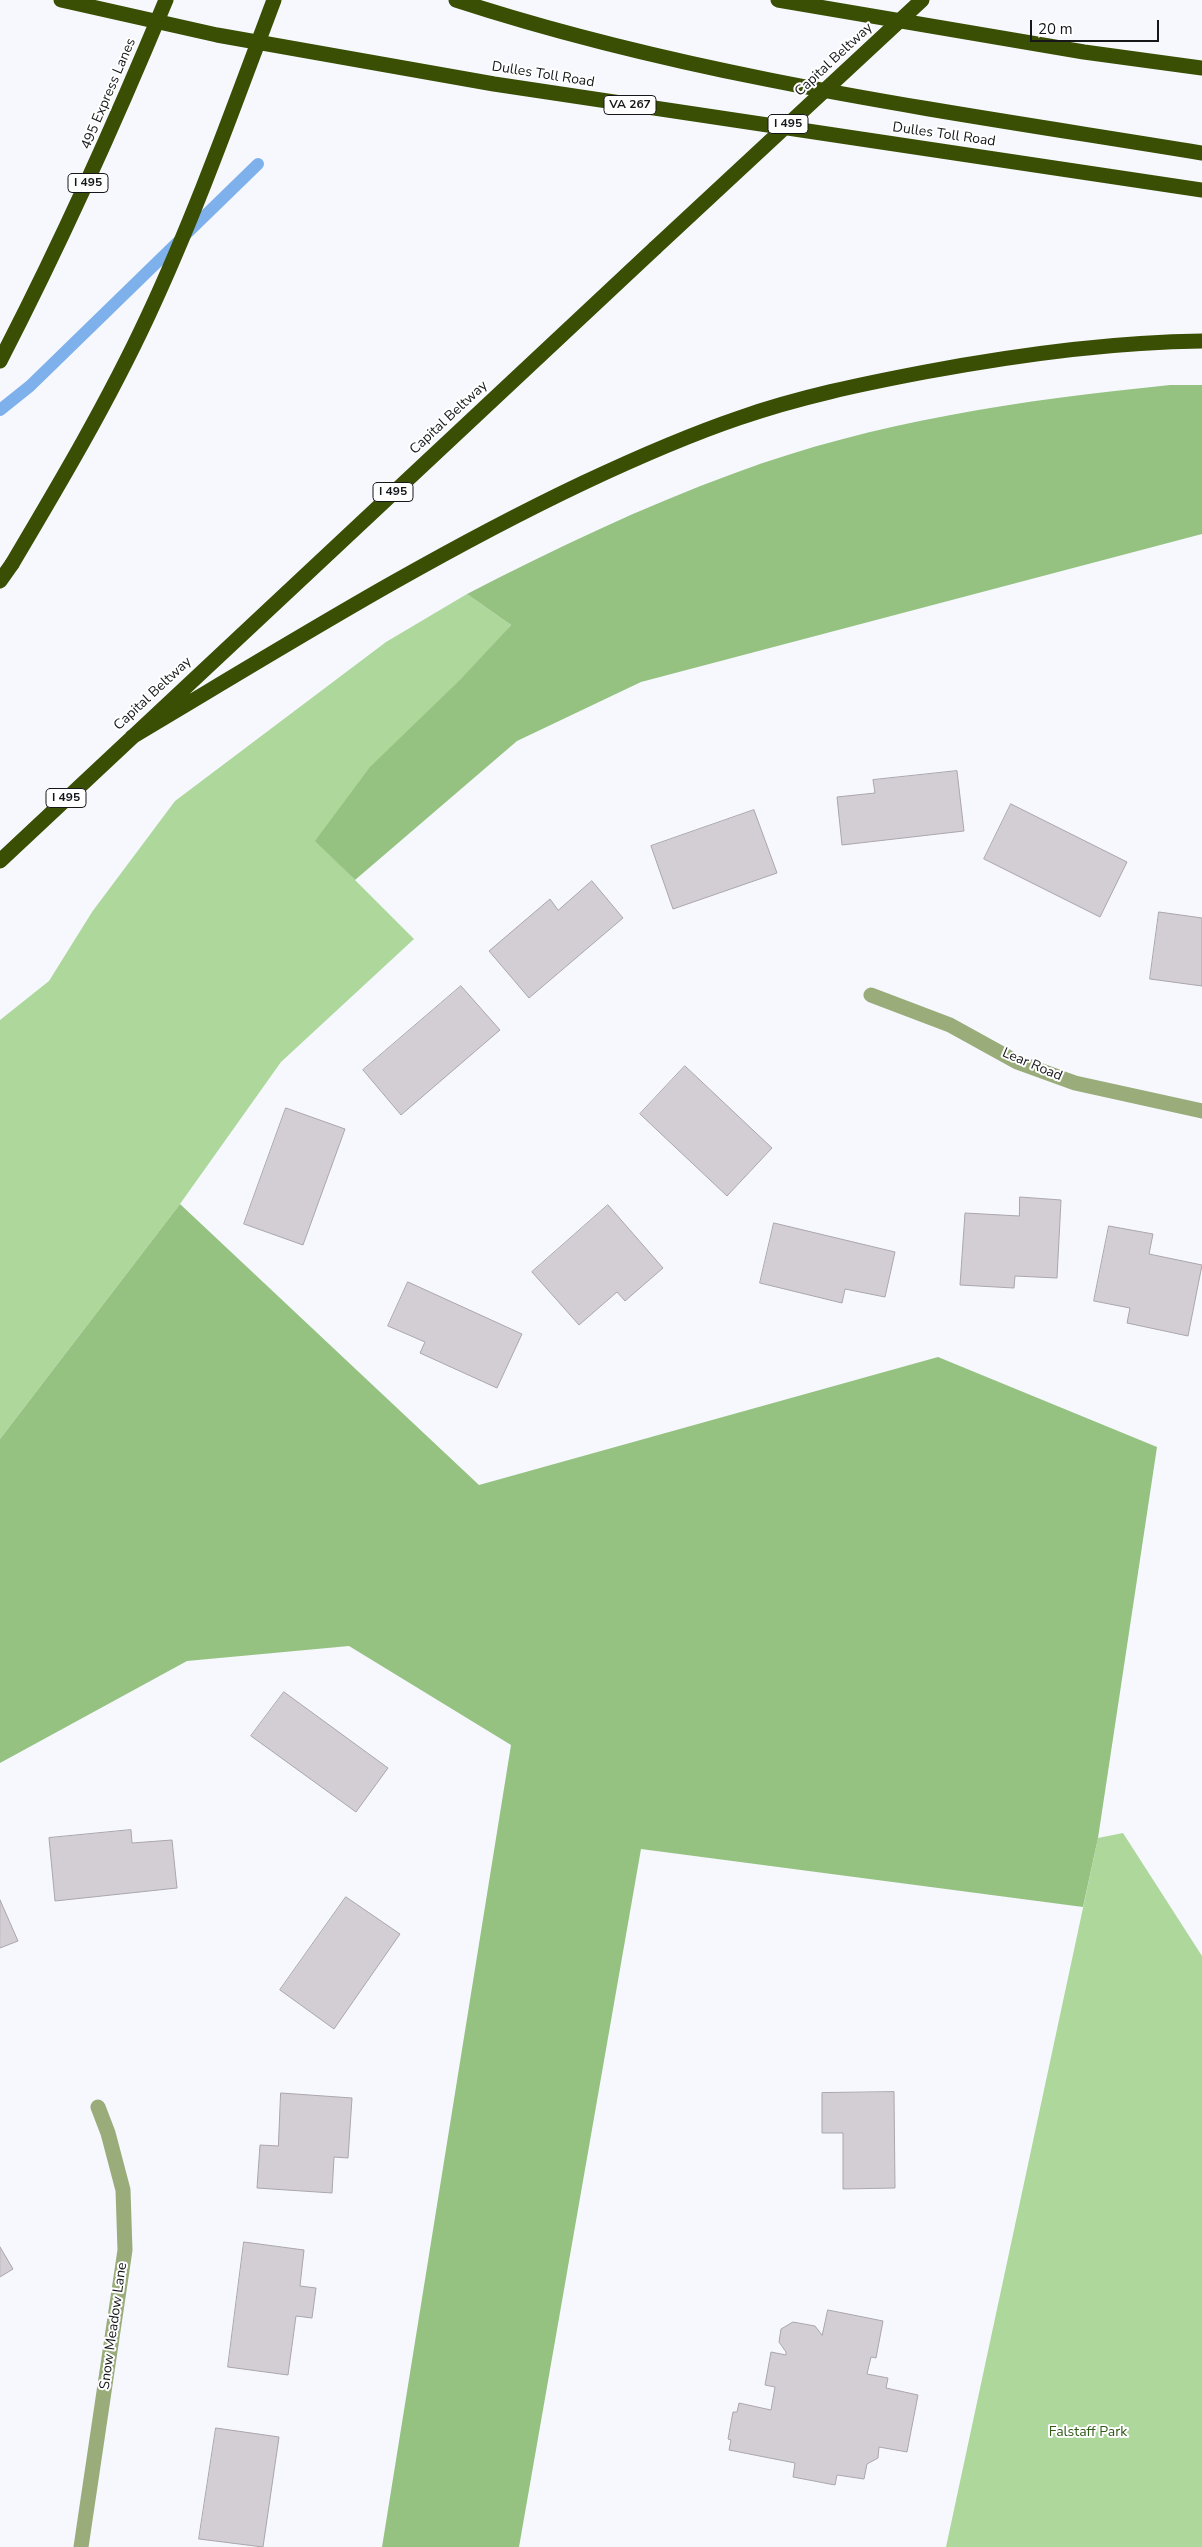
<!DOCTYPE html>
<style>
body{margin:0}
#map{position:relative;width:1202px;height:2547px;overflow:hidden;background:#f6f8fe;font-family:"Nunito Sans",sans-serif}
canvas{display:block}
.scale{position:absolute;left:1030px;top:20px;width:129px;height:22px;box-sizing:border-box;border:2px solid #161719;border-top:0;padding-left:6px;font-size:15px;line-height:18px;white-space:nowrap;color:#161719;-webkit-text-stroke:4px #fff;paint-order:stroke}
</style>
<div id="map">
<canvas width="1202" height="2547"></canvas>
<div class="scale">20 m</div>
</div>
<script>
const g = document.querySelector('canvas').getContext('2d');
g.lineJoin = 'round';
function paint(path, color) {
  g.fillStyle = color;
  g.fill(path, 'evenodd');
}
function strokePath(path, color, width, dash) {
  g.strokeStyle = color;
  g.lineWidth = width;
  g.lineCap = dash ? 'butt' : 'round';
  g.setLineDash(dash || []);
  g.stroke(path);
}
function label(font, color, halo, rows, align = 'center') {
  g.font = font + ' "Nunito Sans",sans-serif';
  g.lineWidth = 4;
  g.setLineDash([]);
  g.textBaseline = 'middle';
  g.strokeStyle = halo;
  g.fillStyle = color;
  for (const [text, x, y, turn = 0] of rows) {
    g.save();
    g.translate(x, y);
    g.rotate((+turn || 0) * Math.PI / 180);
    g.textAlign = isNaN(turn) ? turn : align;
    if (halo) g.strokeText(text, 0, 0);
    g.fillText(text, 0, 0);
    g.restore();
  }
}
const green = new Path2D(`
 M467,594L511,625L316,841L414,939L281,1062L180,1204L0,1439V1020L49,981L92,912L175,801L386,642Z
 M1123,1833L1202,1956V2547H946L1098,1838Z`);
const forest = new Path2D(`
 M1170,385H1202V534L641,682L517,741L355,880L315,841L370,767L461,679L511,625L467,594C554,549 642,507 735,473C875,421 1022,400 1170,385Z
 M180,1204L479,1485L938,1357L1157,1447L1098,1838L1083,1907L641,1849L519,2547H382L511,1745L349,1646L187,1661L0,1763V1439Z`);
const stream = new Path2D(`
 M0,410L30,386L258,164`);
const building = new Path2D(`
 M957,771L964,831L842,845L837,797L875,793L873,780Z
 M1011,804L1127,862L1100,917L984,859Z
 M754,810L777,873L673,909L651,846Z
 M592,881L623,918L529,998L489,951L550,899L558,910Z
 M1159,912L1202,918V986L1150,979Z
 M461,986L500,1030L401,1115L363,1070Z
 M685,1066L772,1148L727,1196L640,1114Z
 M286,1108L345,1129L303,1245L244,1224Z
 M1020,1197L1061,1200L1057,1278L1015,1276L1014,1288L960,1285L965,1213L1019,1216Z
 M608,1205L663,1268L625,1301L617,1292L579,1325L532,1272Z
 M774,1223L895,1252L885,1297L845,1289L842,1303L760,1283Z
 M1109,1226L1153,1234L1149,1254L1202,1265L1188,1336L1127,1323L1130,1308L1094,1301Z
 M408,1282L522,1334L497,1388L420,1353L425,1342L388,1326Z
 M284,1692L388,1768L356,1812L251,1736Z
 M131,1830L132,1843L172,1840L177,1888L55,1901L49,1838Z
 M346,1897L400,1934L334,2029L280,1990Z
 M0,1900L18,1941L0,1948Z
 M894,2092L895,2188L843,2189V2133H822V2093Z
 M281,2093L352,2098L348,2158L334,2157L332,2193L257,2188L260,2145L278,2146Z
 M244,2242L304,2250L300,2286L316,2288L312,2318L296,2316L288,2375L228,2367Z
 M0,2247L13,2269L0,2277Z
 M828,2310L883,2321L876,2358L871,2357L867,2374L888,2378L886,2388L918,2395L907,2452L879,2447L878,2458L867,2464L864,2479L837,2475L835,2485L793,2477L795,2463L729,2450L731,2440L728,2439L733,2412H737L739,2403L771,2410L775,2387L765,2385L771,2352L786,2355V2352L779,2342L781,2329L793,2322L815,2326L822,2335Z
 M216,2428L279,2437L263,2547L199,2539Z`);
const minor = new Path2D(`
 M871,995L950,1025L1017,1062L1075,1083L1202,1111
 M81,2547L125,2250L123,2190L108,2133L98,2107`);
const highway = new Path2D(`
 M61,0L217,35L494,84L1202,190
 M456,0C698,79 952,112 1202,153
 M778,0L1084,52L1202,68
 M0,581L12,564
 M132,737C280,649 427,557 583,483C634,459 686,436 739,418C799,397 862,384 925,372C1016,355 1109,342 1202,341
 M0,861L655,248`);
const highwayBridge = new Path2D(`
 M655,248L922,0
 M0,361C61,243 115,123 166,0
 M12,564C60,483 108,402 148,316C196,213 234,106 274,0`);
const shields = [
 [630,105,52],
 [788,124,40],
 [88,183,40],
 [393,492,40],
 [66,798,40]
];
const shieldNames = [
 ["VA 267",630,105],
 ["I 495",788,124],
 ["I 495",88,183],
 ["I 495",393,492],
 ["I 495",66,798]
];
const streetNames = [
 ["Capital Beltway",834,60,-43],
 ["Dulles Toll Road",543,75,9],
 ["495 Express Lanes",109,94,-67],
 ["Dulles Toll Road",944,135,8],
 ["Capital Beltway",449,418,-43],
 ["Capital Beltway",153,694,-43],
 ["Lear Road",1032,1065,23],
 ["Snow Meadow Lane",114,2326,-82]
];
const parkNames = [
 ["Falstaff Park",1088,2433]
];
paint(green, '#add79b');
paint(forest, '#95c281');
strokePath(stream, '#7eb0ec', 12);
paint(building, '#d2ced4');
strokePath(building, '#aaa6ab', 1);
strokePath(minor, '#99ac7a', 15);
strokePath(highway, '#3a4f03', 15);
strokePath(highwayBridge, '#3a4f03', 15);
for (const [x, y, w] of shields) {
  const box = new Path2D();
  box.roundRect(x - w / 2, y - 9.5, w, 19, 4);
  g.fillStyle = '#fff';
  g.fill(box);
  strokePath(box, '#161719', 1);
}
label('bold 12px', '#161719', null, shieldNames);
label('14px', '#161719', '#fff', streetNames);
label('14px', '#305b19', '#fff', parkNames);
</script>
